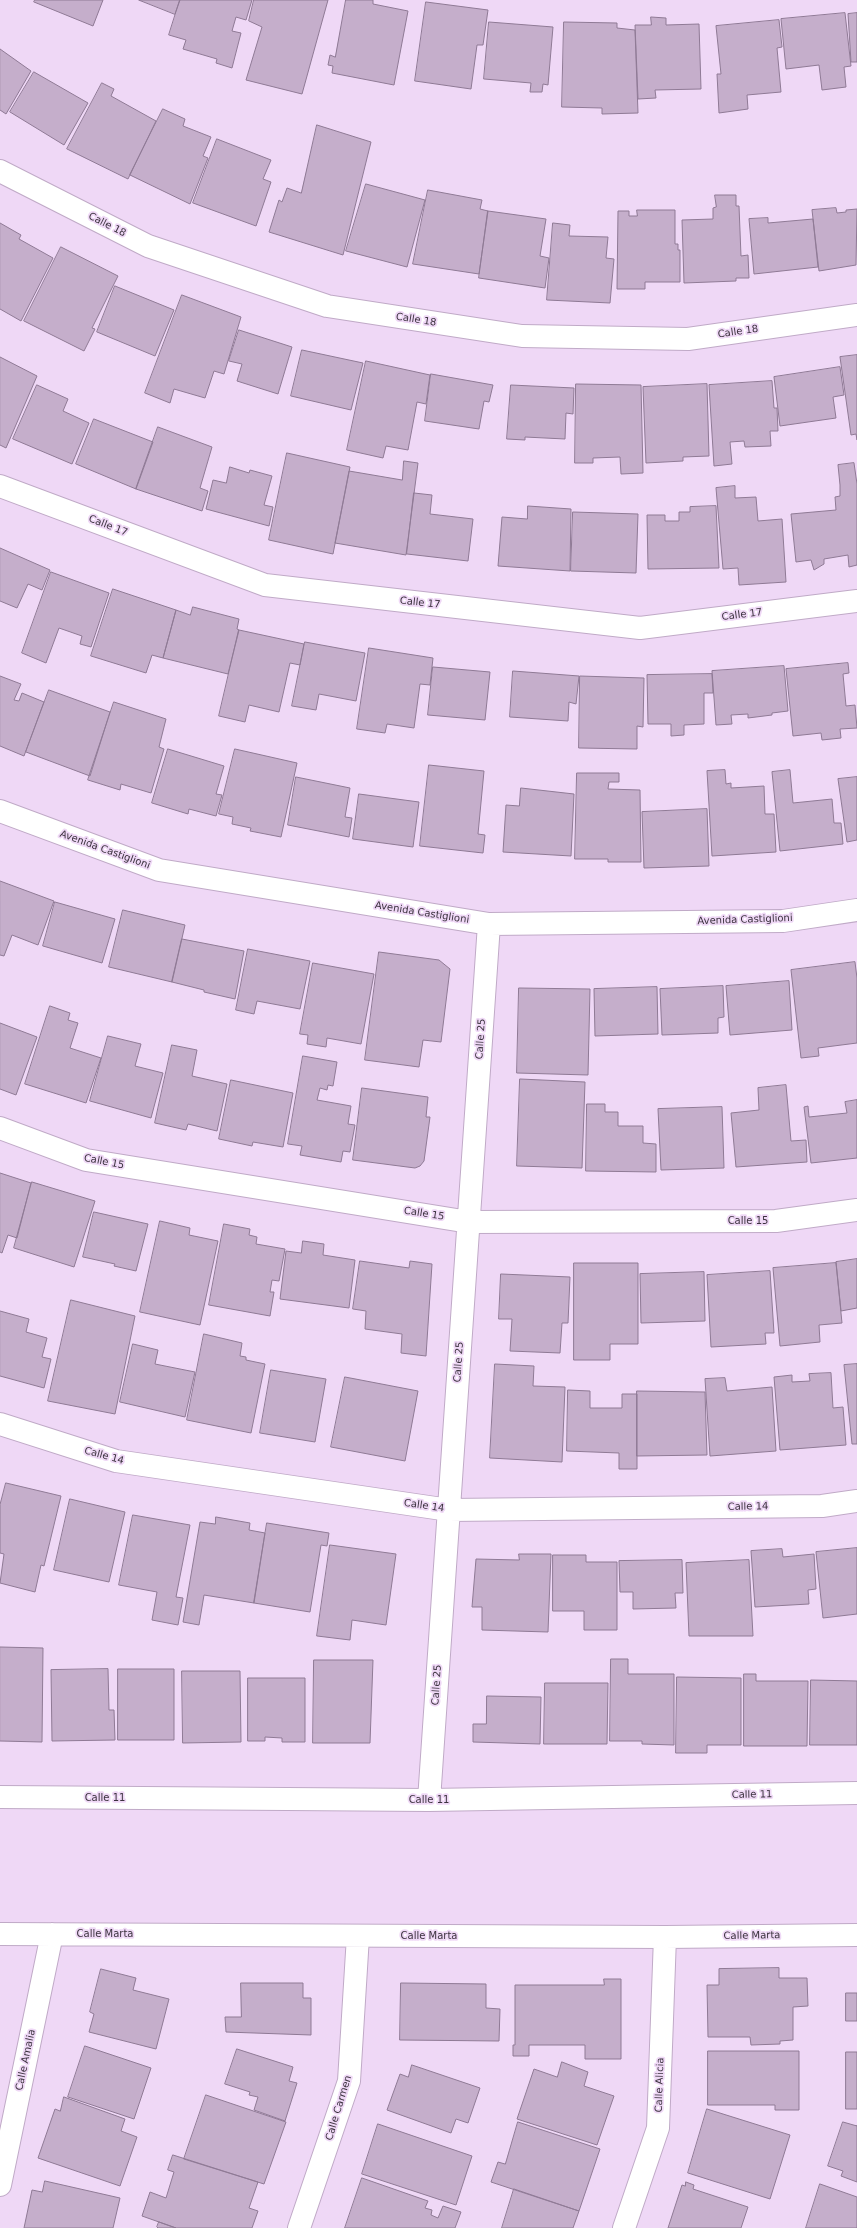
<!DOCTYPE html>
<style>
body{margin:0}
canvas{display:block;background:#efd8f6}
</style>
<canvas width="857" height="2228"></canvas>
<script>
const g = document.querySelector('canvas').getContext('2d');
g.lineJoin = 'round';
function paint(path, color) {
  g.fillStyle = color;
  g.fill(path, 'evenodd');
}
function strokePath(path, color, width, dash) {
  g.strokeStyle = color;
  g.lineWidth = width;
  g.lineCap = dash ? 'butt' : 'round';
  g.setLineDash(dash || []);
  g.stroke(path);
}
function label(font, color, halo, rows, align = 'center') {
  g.font = font + ' "DejaVu Sans",sans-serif';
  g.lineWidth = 3.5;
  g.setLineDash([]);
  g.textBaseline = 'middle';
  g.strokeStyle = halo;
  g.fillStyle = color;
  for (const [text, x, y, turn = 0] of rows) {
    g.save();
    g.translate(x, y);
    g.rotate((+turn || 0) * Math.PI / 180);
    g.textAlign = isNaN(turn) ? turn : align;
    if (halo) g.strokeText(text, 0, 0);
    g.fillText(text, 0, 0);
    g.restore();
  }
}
const building = new Path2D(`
 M35,0H103L93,26L34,2Z
 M139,0H180L175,14Z
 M180,0H252L246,20L236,17L232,31L241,33L232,68L216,63L217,59L183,49L186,40L169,35Z
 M254,0H328L302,94L246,80L262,27L249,21Z
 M346,0H373V4L408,11L394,85L332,73L333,66L328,65L330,55L335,57Z
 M426,2L488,10L483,45H477L471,89L415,81Z
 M845,13L851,66L844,67L846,87L822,90L819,65L786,69L781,19Z
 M857,13V62H851L848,14Z
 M651,17L666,18V25L699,24L701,89L655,90L656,98L638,99L635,25H651Z
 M779,20L782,47L777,48L781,92L747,95L748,109L719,113L717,74H721L716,26Z
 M489,22L553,27L548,85L543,84L542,92H530L531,83L484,79Z
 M564,22L617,23V28L635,30L638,113L602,114V108L562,107Z
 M0,49L31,71L6,114L0,110Z
 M34,72L88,103L64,145L10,112Z
 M102,83L114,89L111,96L156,121L128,179L67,149Z
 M163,109L185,119L183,126L211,137L203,156L208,158L190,204L130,175Z
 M317,125L371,142L343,255L269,232L279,200L282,202L287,188L301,193Z
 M217,139L271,160L263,179L271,182L256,226L193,203Z
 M366,184L425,200L407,267L346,251Z
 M428,190L482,200L480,209L488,211L479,274L413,264Z
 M715,195H736V206H739L741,256L748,255L749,278H736V281L684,283L682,220L713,219V208L716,207Z
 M836,208L837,213L846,212V210L857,209L856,265L819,271L812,210Z
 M637,210H675V244H678V250H680V282H645V289H617L618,211H629V216H637Z
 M488,211L546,219L540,256L549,258L545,288L479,278Z
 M768,218V223L813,219L818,267L754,274L749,219Z
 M0,223L21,235L19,239L53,258L21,321L0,309Z
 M553,223L570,225L569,236L608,237L606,258L614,259L610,303L547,300Z
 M61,247L118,276L92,328L95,329L84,351L24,321Z
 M115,286L174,310L155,356L97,332Z
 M182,295L241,317L224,374L214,371L205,398L174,389L170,403L145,393Z
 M239,330L292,347L278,394L237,381L242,364L229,361Z
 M302,350L363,363L351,410L291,396Z
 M857,355V440L856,434L851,435L840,357Z
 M0,357L37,376L6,448L0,445Z
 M366,361L430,375L426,404L417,402L408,450L386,446L383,458L347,450Z
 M840,367L844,395L833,397L836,418L780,426L774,377Z
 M431,374L493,385L489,402L484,401L479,429L425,421Z
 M772,381L774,408H777L778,431H770L771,446L745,447L744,441L730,442L732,464L714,466L709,385Z
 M576,384L641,385L643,473L621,474L620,457L593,458V463H575Z
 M707,384L709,456L683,457V461L646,463L643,387Z
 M37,385L68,399L63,411L89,423L72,464L13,439Z
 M511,385L574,388L573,414L566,413L565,439L525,437V440L507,439Z
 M94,419L153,442L136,489L76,464Z
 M158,427L212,447L200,488L208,491L202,511L136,489Z
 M287,453L350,467L333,554L269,540Z
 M404,461L418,463L406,555L335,543L349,471L402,480Z
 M854,463L857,484V565L849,567L848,555L824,559V564L814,570L811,560L796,562L791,514L836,510L835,497L840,496V485L838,465Z
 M230,467L249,473L250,470L272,476L264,505L273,507L269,526L206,509L213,480L226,483Z
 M735,486V498L756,497L758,521L782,519L786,582L739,585L738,568L723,569L716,488Z
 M414,493L432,495L430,514L473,519L468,561L407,554Z
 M528,506L571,509L570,571L498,566L502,517L527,519Z
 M716,506L719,568L648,569L647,515H665V521H679V512H690V507Z
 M573,512L638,514L636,573L571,571Z
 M0,548L50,570L42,590L28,584L17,608L0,601Z
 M51,572L109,593L91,647L80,644L82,636L59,628L46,663L22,653Z
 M113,589L176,610L163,658L152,655L146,673L91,656Z
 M193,607L239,619L237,629L239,630L228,674L163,658L176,610L190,615Z
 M239,630L304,644L300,665L290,663L279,712L249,705L245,722L219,716Z
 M305,642L365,653L356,701L319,694L316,710L292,706Z
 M369,648L433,658L430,685L420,684L414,728L387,724L385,733L357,729Z
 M848,663L849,673L843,674L846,706L855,705L857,728L840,729L841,738L822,740L821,733L793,736L786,669Z
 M784,666L788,711L772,713V715L748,718V714L731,715L732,724L716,725L712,671Z
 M433,667L490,672L485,720L428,715Z
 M513,671L579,676L576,704L569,702L568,721L510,717Z
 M712,674L713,693H704V724L684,725V735L671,736V724H648L647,675Z
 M0,676L21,684L14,700L19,701L22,693L44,702L24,756L0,746Z
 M580,676L644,678L643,727L637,726V749L579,748Z
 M49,690L110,712L90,776L26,752Z
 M114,702L166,719L159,747L164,749L151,793L121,784L120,790L88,780Z
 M168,749L224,766L216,794L222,795L216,816L189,809L188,814L152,803Z
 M235,749L297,763L281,837L250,831L251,828L232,824L233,817L219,814Z
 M429,765L484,771L478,834L485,835L483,853L420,846Z
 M725,770L726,784L731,783V788L764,786L765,814H774L776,852L712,856L707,771Z
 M790,770L793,803L832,799L834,823H841L843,844L780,851L772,772Z
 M577,773H619V782H609L608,789L640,790L641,862H608V859H575Z
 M296,777L350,788L345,817L352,818L349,837L288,825Z
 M857,777V840L847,842L838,779Z
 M521,788L574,794L571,856L503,852L506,805L519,806Z
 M359,794L419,802L413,847L353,839Z
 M707,809L709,866L644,868L642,812Z
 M0,881L54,901L38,945L12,935L4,956L0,955Z
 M55,902L115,919L102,963L43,946Z
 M123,910L185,925L172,982L109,967Z
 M182,939L244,951L235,999L204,992V990L172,982Z
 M248,949L310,961L300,1009L257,1001L254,1014L236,1010Z
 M379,952L439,960L450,969L441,1042L423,1040L419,1067L365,1060Z
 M855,962L857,978V1043L818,1048L819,1056L801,1058L791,970Z
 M313,963L374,974L361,1044L327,1038L326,1047L307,1044L308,1035L300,1034Z
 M789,981L792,1030L730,1035L726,986Z
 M723,986L724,1017L718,1018V1033L662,1035L660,989Z
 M657,987L658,1034L595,1036L594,989Z
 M519,988L590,989L588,1075L517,1073Z
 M50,1006L70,1013L68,1020L78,1023L70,1048L101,1058L86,1103L25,1084Z
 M0,1023L37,1037L16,1095L0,1089Z
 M108,1036L141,1044L135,1066L163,1073L151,1118L90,1101Z
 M172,1045L197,1050L192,1076L227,1084L217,1131L188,1124L186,1130L155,1123Z
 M303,1056L337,1062L333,1086L328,1085L327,1090L320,1088L317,1100L351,1106L348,1124L355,1125L350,1152L343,1151L341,1162L300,1155L302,1146L288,1144Z
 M520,1079L585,1082L582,1168L517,1166Z
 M231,1080L293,1093L283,1147L253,1142L252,1146L219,1139Z
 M786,1085L791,1141L806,1140L807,1162L736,1167L731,1113L759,1110L758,1088Z
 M362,1088L428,1097L426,1117H430L424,1161L420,1166L415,1168L353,1160Z
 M857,1100V1158L811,1163L804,1107L808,1106L809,1117L847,1113L845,1102Z
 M587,1104H605V1112H618V1126H643V1143L656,1144V1172L586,1171Z
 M722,1107L724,1168L661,1170L658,1109Z
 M0,1173L31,1183L17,1238L8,1235L2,1253L0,1252Z
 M32,1182L95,1201L74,1267L14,1248Z
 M94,1212L148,1224L136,1271L114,1266L115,1264L83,1257Z
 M160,1221L190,1228L189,1235L218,1241L200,1325L140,1312Z
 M224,1224L250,1229L249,1235L257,1237L256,1244L285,1249L279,1281L272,1280L270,1292H274L270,1316L209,1305Z
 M303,1241L324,1244L323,1255L355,1260L349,1308L280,1299L286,1251L301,1253Z
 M857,1259V1308L841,1311L836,1262Z
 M360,1261L409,1268L410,1261L432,1264L426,1356L401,1353L402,1334L365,1329L366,1311L353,1309Z
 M574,1263H638V1344H610V1360H574Z
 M836,1263L842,1323L819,1325L820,1342L780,1346L773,1268Z
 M770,1271L774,1333H765L766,1344L711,1347L707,1275Z
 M704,1272L705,1321L641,1323L640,1274Z
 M501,1274L570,1277L568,1323H562L560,1353L510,1351L512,1319H499Z
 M71,1300L135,1316L115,1414L48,1401Z
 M0,1311L29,1319L26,1332L47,1338L42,1357L51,1359L44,1388L0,1376Z
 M204,1334L242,1343L240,1356L246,1357V1360L265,1364L251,1433L187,1420Z
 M133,1344L158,1350L155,1364L195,1372L185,1417L120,1402Z
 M495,1364L534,1366L533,1386L565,1387L562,1462L490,1458Z
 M857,1364V1444H852L844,1365Z
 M271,1370L326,1379L315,1442L260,1433Z
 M831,1373L833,1408L843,1407L846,1445L780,1450L774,1377L792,1375V1382L810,1381L809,1374Z
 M345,1377L418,1391L405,1461L331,1447Z
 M725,1378L727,1391L772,1387L776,1451L710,1456L705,1379Z
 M568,1390L590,1391V1408H622V1394H637V1469H619V1453L567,1451Z
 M637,1391L705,1392L707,1455L637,1456Z
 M6,1483L61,1496L44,1566L41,1565L35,1592L0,1583L4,1554L0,1553V1505Z
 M70,1499L125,1512L109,1582L54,1570Z
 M133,1515L190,1525L176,1597L183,1598L178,1625L152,1620L157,1592L119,1585Z
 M216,1517L250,1523L249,1530L265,1533L254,1603L204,1595L199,1625L183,1622L200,1522L215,1524Z
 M267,1523L329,1533L327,1546L321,1545L310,1612L254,1603Z
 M330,1545L396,1554L386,1625L352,1620L350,1640L317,1636Z
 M857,1548V1614L823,1618L816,1552Z
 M782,1549L783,1557L814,1554L816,1589L808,1590L809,1604L755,1607L751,1551Z
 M519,1554H551L548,1632L482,1630V1607H472L476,1559L519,1560Z
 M553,1555H586V1562H617V1630H584V1611H553Z
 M682,1560L683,1593H675L676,1608L633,1609V1592H620L619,1561Z
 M749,1560L753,1636H689L686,1563Z
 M0,1647L43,1648L42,1742L0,1741Z
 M611,1659H628V1674H674V1745L642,1744V1741H610Z
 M314,1660H373L370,1743H313Z
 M108,1669L109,1710H114L115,1740L52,1741L51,1670Z
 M118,1669H174V1740H118Z
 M182,1671H240L241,1742L183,1743Z
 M744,1674H756V1681H808L807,1746H744Z
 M677,1677L741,1678V1745H707V1753H676Z
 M248,1678H305V1742H282V1738L265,1737V1741H248Z
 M811,1680L857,1681V1745H810Z
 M545,1683H608L607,1744H544Z
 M487,1696L541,1697L540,1744L473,1742V1724H486Z
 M779,1968V1978H807L808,2006L793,2007V2040L780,2041V2044L751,2045L750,2037H708L707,1985H719V1969Z
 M101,1969L136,1978L133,1990L169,1999L156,2049L89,2032L94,2014L90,2012Z
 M604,1979H621V2059H585V2045H529V2056H513V2045H515V1985H604Z
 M241,1983H303V1998H311V2035L226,2032L225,2017H241Z
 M401,1983L486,1984V2008L500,2009L499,2041L400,2040Z
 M846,1993H857V2021H846Z
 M85,2046L151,2068L134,2119L68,2097Z
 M237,2049L293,2067L289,2081L297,2083L285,2121L254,2110L258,2097L249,2095L250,2092L225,2084Z
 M708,2051H799V2110H775V2105H708Z
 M846,2052H857V2109H846Z
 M562,2062L588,2072L584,2086L614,2096L597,2145L517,2119L534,2069L557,2077Z
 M412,2065L480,2088L468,2123L456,2119L451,2133L387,2110L400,2074L408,2077Z
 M206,2095L286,2122L264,2184L184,2159Z
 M64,2097L125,2119L121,2131L137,2137L120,2186L38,2158L55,2109L60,2111Z
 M707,2109L790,2135L770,2199L688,2173Z
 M518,2122L600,2149L579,2211L491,2182L498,2162L505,2164Z
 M843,2122L857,2126V2125V2182L841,2176L843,2171L828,2166Z
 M378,2124L472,2156L456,2205L362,2174Z
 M173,2155L258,2182L249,2208L258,2211L252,2228H176L142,2216L150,2192L166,2198L174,2172L168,2170Z
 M362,2178L428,2201L425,2208L432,2210L431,2215L438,2218L443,2206L461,2212L455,2228H345Z
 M45,2181L120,2198L113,2228H24L32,2190L42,2192Z
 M686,2182L694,2185L693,2189L748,2207L741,2228H668L682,2185L685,2186Z
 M820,2184L857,2197V2228H806Z
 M514,2189L579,2211L573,2228H502Z
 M159,2222L176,2228H158L157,2227Z`);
const minor = new Path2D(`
 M0,171L148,246L327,306L522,336L688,339L857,315
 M0,486L265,585L640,628L857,601
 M0,811L159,870L489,924L783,921L857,910
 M0,1128L86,1160L469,1222L776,1221L857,1210
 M0,1424L116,1461L449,1510L822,1506L857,1501
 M0,1797L429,1800L857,1793
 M429,1800L489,924
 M0,1934L665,1937L857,1935
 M0,2185L52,1934
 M299,2228L349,2081L358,1936
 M624,2228L658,2128L665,1937`);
const streetNames = [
 ["Calle 18",107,225,27],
 ["Calle 18",416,320,9],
 ["Calle 18",738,332,-8],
 ["Calle 17",108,526,21],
 ["Calle 17",420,603,6],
 ["Calle 17",742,615,-7],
 ["Avenida Castiglioni",105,850,20],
 ["Avenida Castiglioni",422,913,9],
 ["Avenida Castiglioni",745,920,-2],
 ["Calle 25",481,1039,-86],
 ["Calle 15",104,1162,11],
 ["Calle 15",424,1214,9],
 ["Calle 15",748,1221],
 ["Calle 25",459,1362,-86],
 ["Calle 14",104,1456,15],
 ["Calle 14",424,1506,8],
 ["Calle 14",748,1507,-1],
 ["Calle 25",437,1685,-86],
 ["Calle 11",752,1795,-1],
 ["Calle 11",105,1798],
 ["Calle 11",429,1800],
 ["Calle Marta",105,1934],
 ["Calle Marta",429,1936],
 ["Calle Marta",752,1936,-1],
 ["Calle Amalia",26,2060,-78],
 ["Calle Alicia",660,2085,-88],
 ["Calle Carmen",339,2108,-73]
];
paint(building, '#c5aecb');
strokePath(building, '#8f7a95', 1);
strokePath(minor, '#c0aac7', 24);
strokePath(minor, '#fff', 22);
label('10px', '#3b323e', '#efd8f6', streetNames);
</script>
